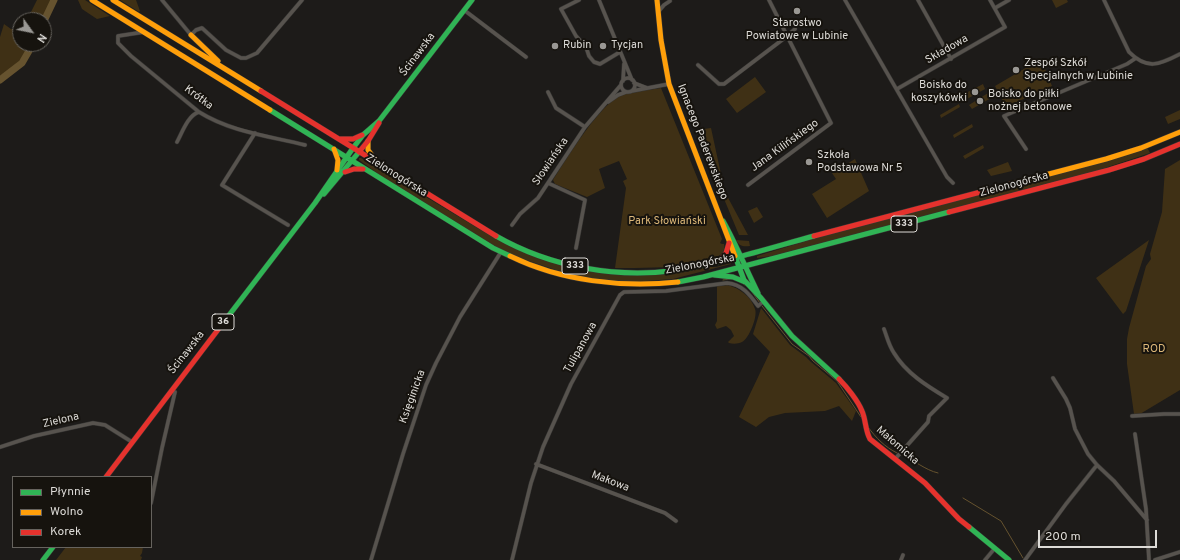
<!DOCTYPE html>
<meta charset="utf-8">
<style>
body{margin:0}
#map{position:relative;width:1180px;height:560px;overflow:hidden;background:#1d1b19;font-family:Overpass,sans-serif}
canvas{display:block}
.legend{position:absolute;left:12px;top:476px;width:140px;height:72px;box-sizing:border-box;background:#16130e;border:1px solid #66635e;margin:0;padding:5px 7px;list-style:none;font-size:12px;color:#dddbd7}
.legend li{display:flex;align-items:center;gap:8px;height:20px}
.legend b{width:20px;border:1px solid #66635e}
.north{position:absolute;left:12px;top:12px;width:40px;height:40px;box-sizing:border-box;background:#16130e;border:1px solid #66635e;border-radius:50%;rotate:123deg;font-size:11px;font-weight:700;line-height:16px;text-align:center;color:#dddbd7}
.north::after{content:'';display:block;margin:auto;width:14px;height:18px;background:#9a9894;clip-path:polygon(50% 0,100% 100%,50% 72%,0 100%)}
.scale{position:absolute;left:1038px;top:530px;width:119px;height:18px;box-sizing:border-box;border:2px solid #dddbd7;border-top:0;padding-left:5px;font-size:12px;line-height:14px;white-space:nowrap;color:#dddbd7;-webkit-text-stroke:3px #16130e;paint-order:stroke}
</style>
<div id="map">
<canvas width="1180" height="560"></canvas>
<ul class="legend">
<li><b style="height:5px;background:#30b455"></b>Płynnie</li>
<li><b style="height:5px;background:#ff9f0a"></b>Wolno</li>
<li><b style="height:5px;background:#e5322d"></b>Korek</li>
</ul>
<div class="north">N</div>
<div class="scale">200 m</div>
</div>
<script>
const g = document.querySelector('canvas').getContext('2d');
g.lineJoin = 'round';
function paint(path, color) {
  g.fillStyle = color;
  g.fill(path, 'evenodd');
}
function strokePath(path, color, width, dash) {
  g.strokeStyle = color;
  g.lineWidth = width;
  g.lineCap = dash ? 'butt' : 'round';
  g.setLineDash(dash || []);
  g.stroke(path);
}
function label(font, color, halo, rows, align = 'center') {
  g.font = font + ' Overpass,sans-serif';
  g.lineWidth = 4;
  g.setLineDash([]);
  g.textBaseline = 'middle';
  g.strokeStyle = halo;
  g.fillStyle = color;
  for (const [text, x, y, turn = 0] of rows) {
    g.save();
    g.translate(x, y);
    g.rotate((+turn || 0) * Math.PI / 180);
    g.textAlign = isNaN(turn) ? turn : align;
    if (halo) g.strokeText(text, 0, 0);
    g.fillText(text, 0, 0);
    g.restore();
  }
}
const green = new Path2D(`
 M37,0H52L42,20H27Z
 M78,0H85L110,16L97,19L82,9Z
 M120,0H136L140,11L139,12Z
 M1052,0H1067L1068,2L1056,8Z
 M4,24L11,29H20V44H30C22,61 16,66 0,76V37Z
 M1041,59L1052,86L1006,107L995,86Z
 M755,77L766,92L737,113L726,99Z
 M983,84L985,89L967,99L964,94Z
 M661,88L722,239L720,243L722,244H724C726,251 721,256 714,258L675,267L635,268H615L626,188L623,181L627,179L619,161L599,169L605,188L587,197L555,184L553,180C565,161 601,102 622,95C634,91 648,90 661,88Z
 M988,93L991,98L972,109L969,105Z
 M959,104L960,107L941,118L940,115Z
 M1180,110V119L1168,124L1165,117Z
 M972,124L973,127L954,138L953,135Z
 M711,128L724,188L720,189L707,158L706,136L704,129Z
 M983,145L984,148L965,159L963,156Z
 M1147,147L1150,153L1099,170L772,256L757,258V256L826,235Z
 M359,158H361L491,236L523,252L541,259L645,275L679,272L705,267H716L730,263L731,264L673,279L646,281H621L589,278L556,270L523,259L501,250L381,176L359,160Z
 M855,159L869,191L827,218L812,194L836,179L832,173Z
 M1180,160V390L1140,414H1134L1127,364V339L1129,328L1146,266L1151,259L1150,254L1162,212L1165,169Z
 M1008,162L1012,171L991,176L987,170Z
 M726,192V194L748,235H739L722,194Z
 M757,207L763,217L754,223L748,211Z
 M736,240L749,241L750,246C743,247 739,246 736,240Z
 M1149,240L1126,311L1123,314L1096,278Z
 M728,285C740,289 751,296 755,309C758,316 749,339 742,342C738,344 733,344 729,343L728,342L734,336L731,330L726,326L717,329L715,325L717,321V286Z
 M761,308L790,345L806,357L811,362L836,383L856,411L852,421L839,406L825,411L785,413L769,417L756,427L739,417L770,352L753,334Z
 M66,547H143L142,553L140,556L142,557L141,560H56Z`);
const stream = new Path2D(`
 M723,280L730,279
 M742,283L749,288L760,303
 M762,306L792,344L809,356L813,361L837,381L861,417
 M868,427C876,438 885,447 897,453
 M902,455C914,460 925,470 938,473
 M963,498L1001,521L1023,558`);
const river = new Path2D(`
 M44,21L54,0
 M0,80L22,63L33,44`);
const street = new Path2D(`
 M162,0L191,35L196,30L202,28L226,50L241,58H246L257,53L302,0
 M579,0L561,9L576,36L586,47L589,56L594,62L600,64L620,52
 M599,0L632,80
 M845,0L947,177L953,183
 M918,0L951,59
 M1104,0L1129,52C1147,70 1159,65 1180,54
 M995,8L1009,0
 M464,10L526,57
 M658,12L664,5L670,1
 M144,32L118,36V43L131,56L199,112C231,132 269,136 305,145
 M698,65L719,84H724L782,40L795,29
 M621 85a7 7 0 1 1 14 0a7 7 0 1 1-14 0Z
 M623,81L624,64
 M634,83L647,88
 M897,89L1005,27L990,0
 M632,91L669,84
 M548,92L556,108L585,127
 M608,102L618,95L626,92
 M255,133L222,185L288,225
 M177,142C182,133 188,115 199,112
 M1026,149L1004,116L1127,64L1136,58
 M548,183L585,200L576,248
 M748,185L831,123L769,0
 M512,225L520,214L538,198L585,127L621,85
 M884,329C887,337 889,346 894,353C906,373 927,386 947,398L929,416L928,422L895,459
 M1053,378L1066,399L1070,408L1075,429L1088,454L1097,465L1114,481L1147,520
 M1132,416L1164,414H1180
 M1135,434L1146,509L1149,560
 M0,447L34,436L93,423L105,425L132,442
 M536,464L665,513L676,521
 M151,503L162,448L175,392
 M371,560L403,454L426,385L436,363L460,317L501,252
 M512,560L531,483L543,447L571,384L620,295L624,292L666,291L727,283C742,284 750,295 758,306L764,301
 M901,560L903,555
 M985,560L995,548
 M1025,560L1066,504L1097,465
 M1155,560L1180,552`);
const fast = new Path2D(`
 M270,110L493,248L510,256
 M353,148L363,135L379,121L472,0
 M324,194L359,152
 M723,221C736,244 746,269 758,293
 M496,236C550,267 617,279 678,270C723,263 770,248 814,236
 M735,256L744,280L761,298L792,336L839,379
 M714,275L733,277L745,282
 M678,282L703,277L949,212
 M220,327L315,203L353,148
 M969,527L1009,560
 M43,560L53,547`);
const slow = new Path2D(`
 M92,0L270,110
 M113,0L261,91
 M657,0L661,40L669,84L735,256
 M191,35L218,61
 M368,141V150L377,162
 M334,149L338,160L337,170
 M1011,184L1106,159L1141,148L1180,132
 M510,256C561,281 622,288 678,282`);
const jam = new Path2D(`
 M261,91L496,236
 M339,139H353L362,135
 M359,152L368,141L379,123
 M345,172L354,169H363
 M949,212L1109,170L1144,159L1180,144
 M814,236L1011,184
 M719,261L726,253L729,243
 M839,379C847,387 858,401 862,411C866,420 865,430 870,439L925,483L959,519L969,527
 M106,477L220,327`);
const markers = [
 [797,11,4,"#9a9894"],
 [555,46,4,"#9a9894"],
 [603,46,4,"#9a9894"],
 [1016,70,4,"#9a9894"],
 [975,92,4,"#9a9894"],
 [980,101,4,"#9a9894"],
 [809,162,4,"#9a9894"]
];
const shields = [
 [904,224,26],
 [575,266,26],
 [223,322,22]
];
const shieldNames = [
 ["333",904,224],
 ["333",575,266],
 ["36",223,322]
];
const poiNames = [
 ["Starostwo",797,24,"center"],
 ["Powiatowe w Lubinie",797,37,"center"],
 ["Rubin",563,46],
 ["Tycjan",611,46],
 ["Zespół Szkół",1024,64],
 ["Specjalnych w Lubinie",1024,77],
 ["Boisko do",967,86,"right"],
 ["koszykówki",967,99,"right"],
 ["Boisko do piłki",988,95],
 ["nożnej betonowe",988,108],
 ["Szkoła",817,156],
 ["Podstawowa Nr 5",817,169]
];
const streetNames = [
 ["Składowa",947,50,-30],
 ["Ścinawska",418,55,-53],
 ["Krótka",198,98,37],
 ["Ignacego Paderewskiego",702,142,69],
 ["Jana Kilińskiego",785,146,-36],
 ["Słowiańska",551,162,-56],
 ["Zielonogórska",396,176,32],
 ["Zielonogórska",1014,185,-15],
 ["Zielonogórska",700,265,-11],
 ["Tulipanowa",581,348,-61],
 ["Ścinawska",187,353,-52],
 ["Księginicka",413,397,-70],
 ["Zielona",61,421,-13],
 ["Małomicka",897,446,41],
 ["Makowa",610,482,21]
];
const parkNames = [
 ["Park Słowiański",667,222],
 ["ROD",1154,350]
];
paint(green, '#3f3015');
strokePath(stream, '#66532f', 1);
strokePath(river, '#66532f', 7);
strokePath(street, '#373634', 4.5);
strokePath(fast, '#373634', 6);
strokePath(slow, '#373634', 6);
strokePath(jam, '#373634', 6);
strokePath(street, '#57534e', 3.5);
strokePath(fast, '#30b455', 5);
strokePath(slow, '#ff9f0a', 5);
strokePath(jam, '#e5322d', 5);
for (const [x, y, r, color] of markers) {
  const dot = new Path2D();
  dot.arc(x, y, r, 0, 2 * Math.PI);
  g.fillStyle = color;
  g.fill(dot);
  strokePath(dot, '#16130e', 1.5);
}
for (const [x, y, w] of shields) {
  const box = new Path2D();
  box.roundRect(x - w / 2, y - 8, w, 16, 3);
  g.fillStyle = '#16130e';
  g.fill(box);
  strokePath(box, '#dddbd7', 1);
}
label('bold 10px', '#dddbd7', null, shieldNames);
label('11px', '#dddbd7', '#16130e', poiNames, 'left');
label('11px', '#dddbd7', '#16130e', streetNames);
label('11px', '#ddb879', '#16130e', parkNames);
</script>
